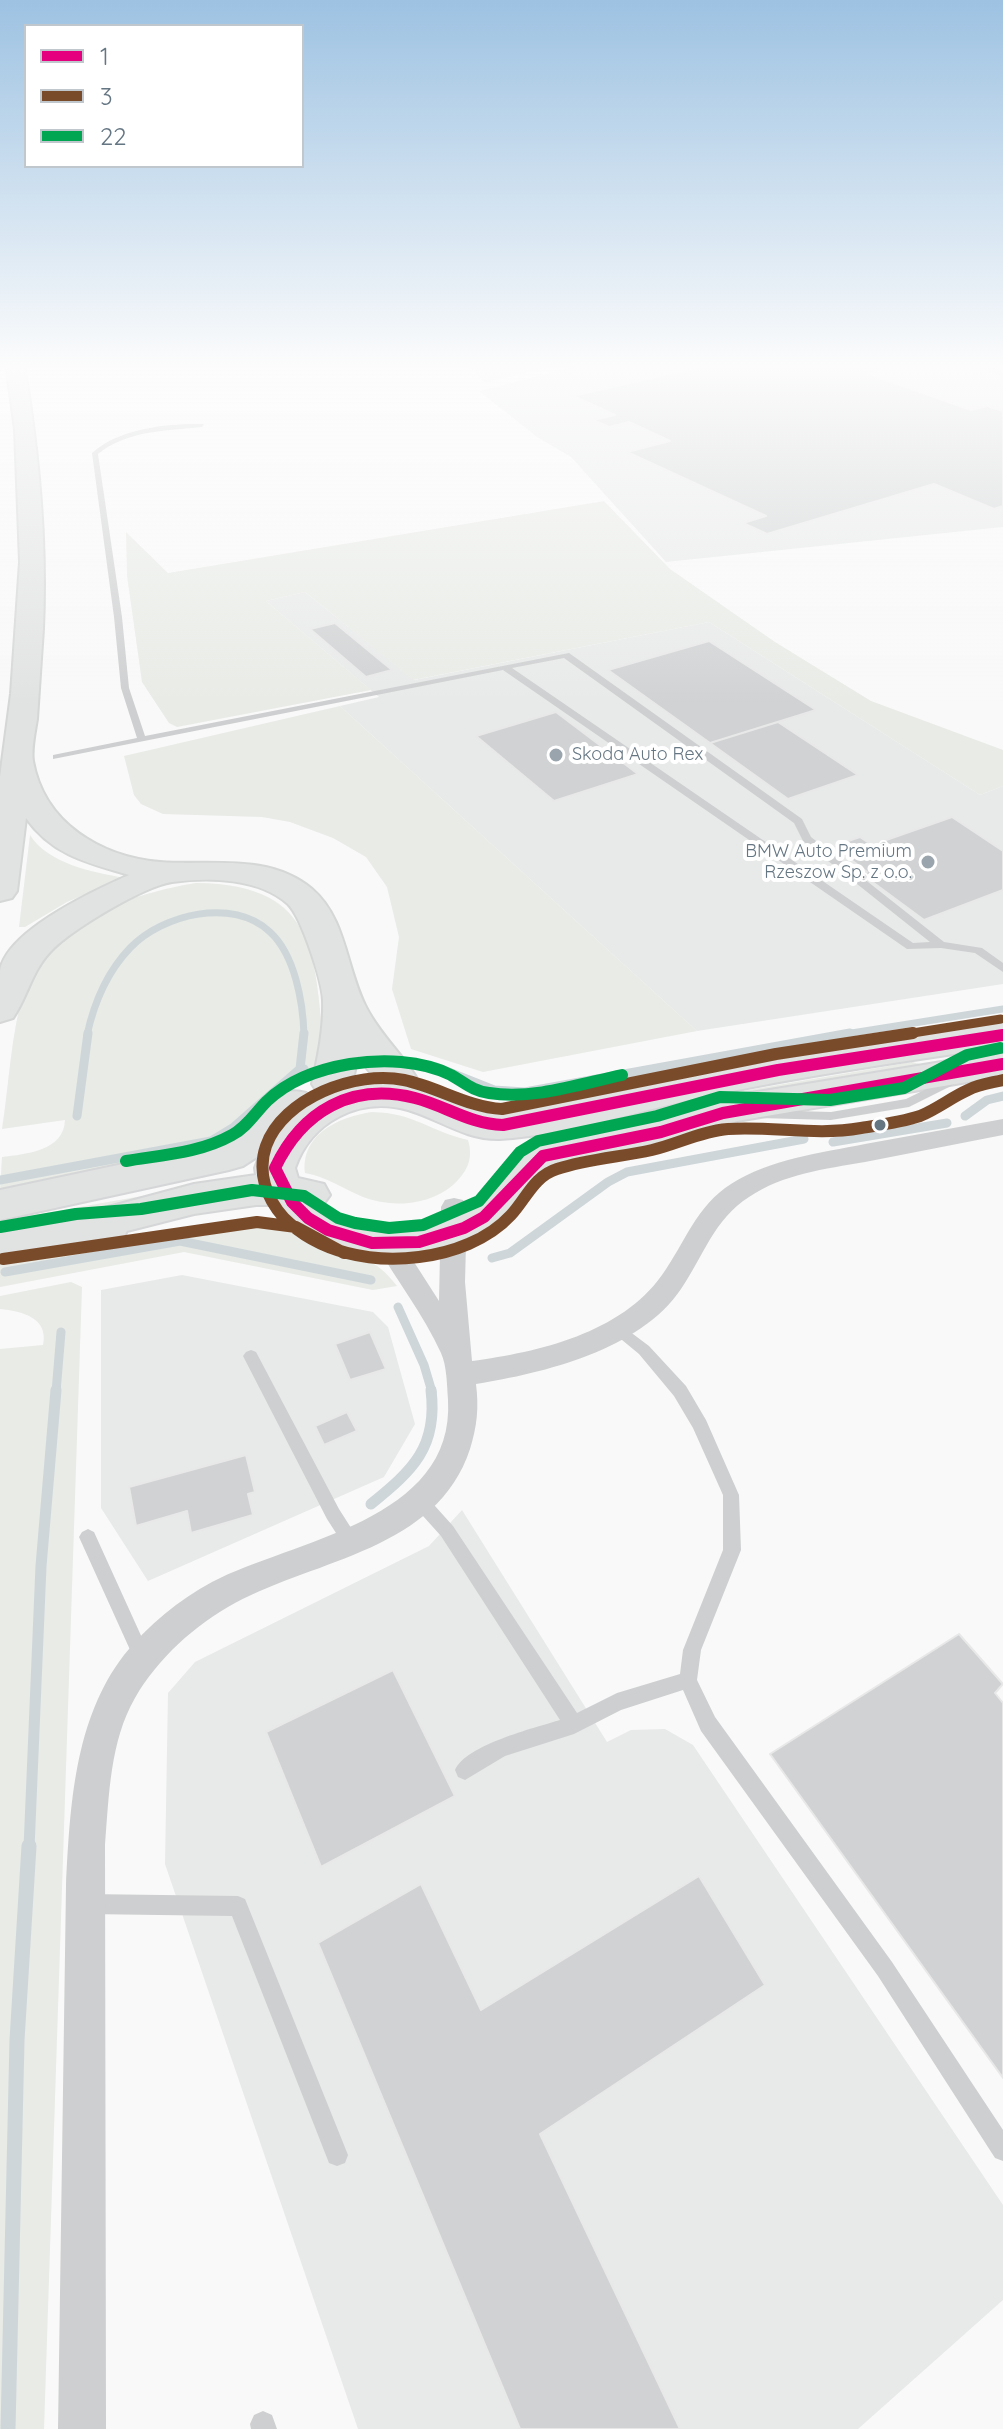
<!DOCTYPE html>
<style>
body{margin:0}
#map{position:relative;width:1003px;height:2429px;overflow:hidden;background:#f9f9f9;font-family:Quicksand,sans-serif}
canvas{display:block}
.legend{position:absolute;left:24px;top:24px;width:280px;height:144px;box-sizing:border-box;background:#fff;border:2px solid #c1c8cd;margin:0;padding:10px 14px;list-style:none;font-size:24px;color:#657683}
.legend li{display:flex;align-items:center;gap:16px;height:40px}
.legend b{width:40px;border:2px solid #c1c8cd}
</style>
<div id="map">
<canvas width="1003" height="2429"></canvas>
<ul class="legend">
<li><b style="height:10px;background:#e5007d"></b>1</li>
<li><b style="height:10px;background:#7a4b2a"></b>3</li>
<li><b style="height:10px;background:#00a651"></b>22</li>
</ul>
</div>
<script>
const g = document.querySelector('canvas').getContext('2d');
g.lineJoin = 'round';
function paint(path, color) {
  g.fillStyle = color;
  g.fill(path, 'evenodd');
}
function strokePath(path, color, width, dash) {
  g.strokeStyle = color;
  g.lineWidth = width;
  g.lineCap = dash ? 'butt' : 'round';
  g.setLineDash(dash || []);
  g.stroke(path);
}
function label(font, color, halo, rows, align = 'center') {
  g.font = font + ' Quicksand,sans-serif';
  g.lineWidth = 8;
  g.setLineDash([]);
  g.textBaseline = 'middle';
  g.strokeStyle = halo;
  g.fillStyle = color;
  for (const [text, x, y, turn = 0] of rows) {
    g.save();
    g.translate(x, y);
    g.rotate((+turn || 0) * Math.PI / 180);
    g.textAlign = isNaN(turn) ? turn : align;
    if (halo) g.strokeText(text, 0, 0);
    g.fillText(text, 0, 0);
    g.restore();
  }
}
const built = new Path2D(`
 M467,364H556L485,383Z
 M587,364H1003V527L666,562L571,457L537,437L479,391Z
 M305,592L414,680L709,622L980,795L1003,786V984L697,1031L340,706L379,697L266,601Z
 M182,1275L373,1312L388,1327L415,1424L384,1477L148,1581L101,1508V1290Z
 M462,1510L607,1742L631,1730L665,1729L693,1745L1003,2205V2300L858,2429H358L165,1864L168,1693L195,1662L429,1546Z`);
const green = new Path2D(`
 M604,501L670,569L775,642L871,701L1003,750V786L980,795L709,622L413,680L305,592L266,601L371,690L177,727L169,723L142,682L127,576L126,532L168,573Z
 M340,706L697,1031L483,1072L411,1049L392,989L399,937L387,887L366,857L333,838L290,822L262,817L163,814L141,804L134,795L124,756Z
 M30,835C48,864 93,872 124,878L67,902L25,927H19Z
 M196,883C322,884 314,960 325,1060L306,1079L270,1099L251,1124L196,1158L0,1190L2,1157C26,1154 64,1151 65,1120L2,1129C9,1083 11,1034 24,990C43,921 135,893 196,883Z
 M912,1062L920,1064L512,1137L509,1131Z
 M372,1112C415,1113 429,1131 468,1140C473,1156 469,1168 458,1180C435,1205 394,1209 363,1197C344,1189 327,1177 305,1173C301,1133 340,1117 372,1112Z
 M256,1176L248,1184L0,1228V1221Z
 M254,1217C283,1220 302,1237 329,1247C360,1259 374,1256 397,1286L373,1290L184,1252L0,1287V1260Z
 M71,1282L82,1287L44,2429H0V1349L43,1345C49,1318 22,1311 0,1309V1296Z`);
const streamFar3 = new Path2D(`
 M87,1035C94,1003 108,971 130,948C163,914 233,897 270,932C295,955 303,1002 304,1035
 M839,1035L1003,1009`);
const streamFar2 = new Path2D(`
 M436,1067L494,1090L525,1092L850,1033
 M304,1069H300L304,1033
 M77,1116L88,1033
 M965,1116L987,1100L1003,1096
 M833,1142L947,1123
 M0,1180L211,1141L234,1127L300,1069
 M492,1258L510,1253L608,1182L627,1172L804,1139
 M5,1272L180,1241L371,1280
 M398,1307L424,1365L432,1392
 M56,1392L61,1332`);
const streamFar1 = new Path2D(`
 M371,1504C413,1470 438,1447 431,1390
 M29,1848L41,1566L56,1390`);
const stream = new Path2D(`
 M8,2429L17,2040L29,1846`);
const building = new Path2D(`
 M712,364H871L886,369L869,374L971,410L987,406L1003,411V506L994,509L934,484L767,534L743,523L766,516L627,452L670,441L629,422L609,427L593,420L615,415L573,396Z
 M989,364H1003V377L975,368Z
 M335,623L392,670L366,677L310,629Z
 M709,641L816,710L710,743L608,670Z
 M556,712L638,774L554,801L476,736Z
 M778,722L858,775L788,799L710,743Z
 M952,817L1003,851V890L924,920L863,875L867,872L833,846L860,837L872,845Z
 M370,1332L386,1369L350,1380L335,1344Z
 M347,1412L357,1431L324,1445L315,1426Z
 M246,1455L255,1492L248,1494L253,1515L191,1533L187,1511L136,1526L129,1487Z
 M959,1634L1003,1684L995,1693L1003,1703V2078L770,1754Z
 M393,1670L455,1796L321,1867L266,1732Z
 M699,1876L765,1985L540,2134L680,2429H520L318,1943L421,1884L481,2010Z`);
const lane = new Path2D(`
 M204,424L202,427C166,431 128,430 98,454L122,617L129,688L145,736L569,653L802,819L811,837L944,942L982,948L1003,963V972L975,953L941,948L907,949L503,670L53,759V755L137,738L121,688L114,617L92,453C119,428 168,423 204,424ZM564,658L794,823L803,841L930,942L913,943L512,668Z
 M955,1075L961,1079L959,1082L909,1107L831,1120L759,1118L752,1114L759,1110L831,1112L906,1099Z
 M621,1325L649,1346L686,1386L706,1420L739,1495L741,1550L701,1650L697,1680L715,1717L892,1962L1003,2130V2161L995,2158L878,1976L701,1731L683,1690L621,1710L574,1734L505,1756L465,1780L458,1777L455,1770C466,1745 534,1728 560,1720L441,1536L414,1506L412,1501L414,1496L420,1494L426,1496L453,1526L577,1713L617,1693L680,1674L683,1650L723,1550V1495L693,1428L674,1396L639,1354L616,1335L613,1331L616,1327Z
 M251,1350L256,1352L339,1509L360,1542L357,1547L351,1550L345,1547L327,1519L243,1356L246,1352Z
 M88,1529L94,1532L148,1651L151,1657L148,1663L142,1666L136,1663L79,1537L82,1532Z
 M86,1894L238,1896L245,1899L348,2155L345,2163L337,2166L329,2163L232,1916L86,1914L79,1911L76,1904L79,1897Z
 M263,2411L272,2415L277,2429H251L250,2424L254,2415Z`);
const street = new Path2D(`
 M1003,1119V1135C957,1144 911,1153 865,1162C825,1169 783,1174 749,1197C714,1219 703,1257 681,1289C640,1350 544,1373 476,1384C479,1408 477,1426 470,1449C437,1550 317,1559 235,1603C195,1625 158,1658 135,1698C110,1741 109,1796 105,1845L106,2429H58L66,1886C70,1807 74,1720 124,1655C148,1625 179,1600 212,1582C293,1540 455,1521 448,1400C447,1386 447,1366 441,1353C424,1315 396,1280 376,1244L380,1237L389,1234L398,1237L439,1301L441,1207L445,1200L454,1198L463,1200L467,1207L465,1282L472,1361C539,1352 621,1333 662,1275C685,1243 696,1206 731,1184C770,1159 820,1153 865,1144C911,1136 957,1127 1003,1119Z`);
const primary = new Path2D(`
 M1003,1023V1047C903,1061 802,1076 703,1097C636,1111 568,1135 500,1139C465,1140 439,1119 408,1110C359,1096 311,1122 295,1168L298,1178L324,1184L330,1195L322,1206C369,1236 439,1237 481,1196C497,1181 507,1158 527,1147C551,1134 628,1125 659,1119L678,1113L682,1106L696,1102L1003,1052V1076L737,1121L661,1146L555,1168L499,1228L457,1247L419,1258L372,1259L335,1249L293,1229L272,1205H256L194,1214L127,1231L123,1238L108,1243L0,1259V1227L71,1217L194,1184L256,1175L255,1168L260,1155L243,1166L229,1170L0,1220V1190L217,1144C226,1139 236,1134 244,1127C265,1110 275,1084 306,1093L309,1099C350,1079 395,1076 438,1092C461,1101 478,1112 503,1111L778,1057Z`);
const highway = new Path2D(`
 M6,364H24C39,452 47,540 43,629C41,659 39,689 37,719C35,732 31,749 33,761C44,823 101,857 160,862C211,866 269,853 312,889C347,919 346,970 367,1009C380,1034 401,1053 416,1077L410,1086C383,1094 373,1077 358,1056L352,1084L346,1093L332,1097L318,1093L312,1084C318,1056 324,1029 323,1000C322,981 302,918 288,904C259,878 209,877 172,882C142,887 73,929 52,950C32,970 28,996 13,1018L0,1022C0,1006 0,987 0,971C6,931 95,890 129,875C88,863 52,855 26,818L17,891L12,898L0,901V777L11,694L20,562L15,430Z`);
const bus1 = new Path2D(`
 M1003,1035L778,1070L503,1125C470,1124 446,1106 415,1098C352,1082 302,1111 275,1168L292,1202L308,1218L328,1230L372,1243L419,1242L464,1228L484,1217L543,1156L661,1132L723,1113L1003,1064`);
const bus2Far1 = new Path2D(`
 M900,1035L1001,1019`);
const bus2 = new Path2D(`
 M913,1033L776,1054L502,1109C467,1107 438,1087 404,1080C356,1070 283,1098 266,1146C257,1172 266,1198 284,1218C319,1253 371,1263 419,1257C452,1253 488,1240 511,1215C526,1199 534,1176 557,1169C588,1159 621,1157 652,1150C677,1144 702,1131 728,1129C773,1126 816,1136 861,1128C880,1125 902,1122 920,1116C937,1109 952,1097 968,1090C979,1084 991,1083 1003,1080
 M3,1259L257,1222L296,1227L344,1253`);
const bus3 = new Path2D(`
 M126,1161C162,1155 200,1153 232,1135C247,1127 255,1113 267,1101C289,1080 320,1069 350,1064C382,1059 421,1060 451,1075C465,1083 473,1091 489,1093C533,1100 580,1084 622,1075
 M0,1227L76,1214L141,1209L252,1190L304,1196L338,1218L355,1223L389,1228L423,1225L479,1201L520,1152L538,1141L657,1116L720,1097L830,1100L904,1088L967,1055L1000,1048`);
const markers = [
 [556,755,8,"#99a4ac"],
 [928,862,8,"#99a4ac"],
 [880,1125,7,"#657683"]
];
const farPoinames = [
 ["Skoda Auto Rex",572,755],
 ["BMW Auto Premium",912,852,"right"],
 ["Rzeszow Sp. z o.o.",912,873,"right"]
];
paint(built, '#e8e9e9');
paint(green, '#e8ebe6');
strokePath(streamFar3, '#ced6d9', 7);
strokePath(streamFar2, '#ced6d9', 9);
strokePath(streamFar1, '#ced6d9', 11);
strokePath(stream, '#ced6d9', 15);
paint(building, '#d0d2d3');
strokePath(building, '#e8e8e8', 2);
strokePath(primary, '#d5d6d7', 4);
strokePath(highway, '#d5d6d6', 4);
paint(lane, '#cecfd0');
paint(street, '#cecfd0');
paint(primary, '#e1e2e2');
paint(highway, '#e1e2e2');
strokePath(bus1, '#e5007d', 12);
strokePath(bus2Far1, '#7a4b2a', 9);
strokePath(bus2, '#7a4b2a', 12);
strokePath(bus3, '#00a651', 12);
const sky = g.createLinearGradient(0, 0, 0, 704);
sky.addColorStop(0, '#9dc2e2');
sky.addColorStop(0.52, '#fcfcfc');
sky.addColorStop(1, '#fcfcfc00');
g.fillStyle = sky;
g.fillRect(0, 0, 1003, 704);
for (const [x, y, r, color] of markers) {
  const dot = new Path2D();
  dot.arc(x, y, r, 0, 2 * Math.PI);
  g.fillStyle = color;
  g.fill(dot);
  strokePath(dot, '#fff', 3);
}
label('18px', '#657683', '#fff', farPoinames, 'left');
</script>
